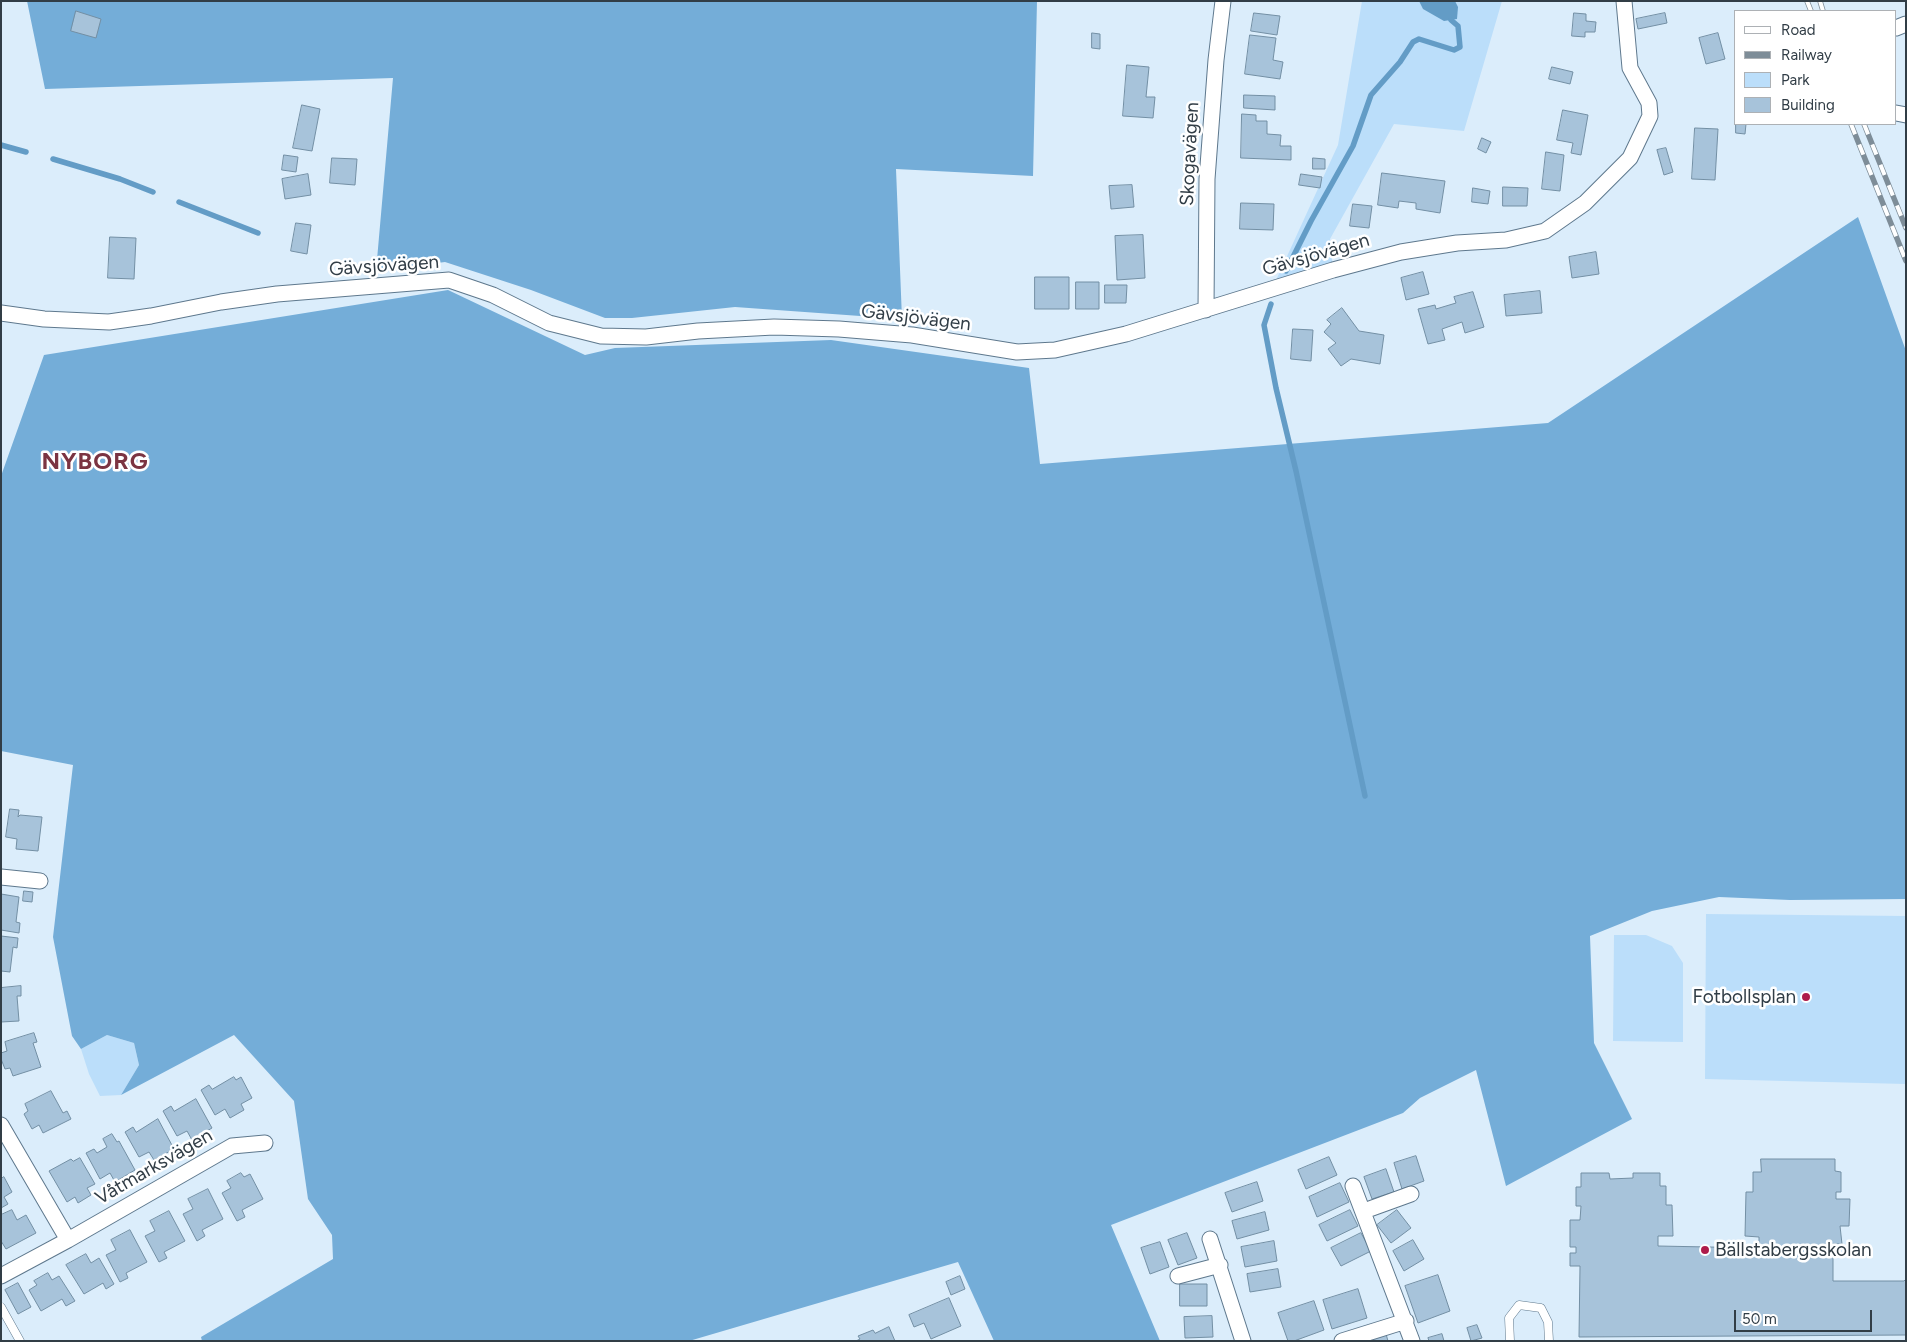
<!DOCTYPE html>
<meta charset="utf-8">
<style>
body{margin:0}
#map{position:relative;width:1907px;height:1342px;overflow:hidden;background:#dbedfb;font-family:Figtree,sans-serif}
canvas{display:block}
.frame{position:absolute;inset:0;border:2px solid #313d46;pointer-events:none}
.legend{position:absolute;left:1734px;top:10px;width:162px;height:115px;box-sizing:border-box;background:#fff;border:1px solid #adb1b5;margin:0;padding:6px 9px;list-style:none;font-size:15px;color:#313d46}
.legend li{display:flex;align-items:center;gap:10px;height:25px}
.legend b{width:25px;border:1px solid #adb1b5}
.scale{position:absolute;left:1734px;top:1310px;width:138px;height:22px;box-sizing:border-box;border:2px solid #313d46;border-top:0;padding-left:6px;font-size:15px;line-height:18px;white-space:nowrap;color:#313d46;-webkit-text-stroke:4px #fff;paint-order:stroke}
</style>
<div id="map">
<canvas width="1907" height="1342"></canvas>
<div class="frame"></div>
<ul class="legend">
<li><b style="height:6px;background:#fff"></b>Road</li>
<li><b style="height:6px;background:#7e8d98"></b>Railway</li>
<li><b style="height:14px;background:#bbdefa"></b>Park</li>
<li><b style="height:14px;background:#a7c3da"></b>Building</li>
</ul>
<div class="scale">50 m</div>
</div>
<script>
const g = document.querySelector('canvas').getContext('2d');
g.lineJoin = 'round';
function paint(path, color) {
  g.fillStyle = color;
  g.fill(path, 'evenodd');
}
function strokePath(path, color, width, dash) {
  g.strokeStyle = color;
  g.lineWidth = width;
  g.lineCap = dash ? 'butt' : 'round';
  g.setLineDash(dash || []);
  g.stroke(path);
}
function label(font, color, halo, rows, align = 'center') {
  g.font = font + ' Figtree,sans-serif';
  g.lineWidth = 5;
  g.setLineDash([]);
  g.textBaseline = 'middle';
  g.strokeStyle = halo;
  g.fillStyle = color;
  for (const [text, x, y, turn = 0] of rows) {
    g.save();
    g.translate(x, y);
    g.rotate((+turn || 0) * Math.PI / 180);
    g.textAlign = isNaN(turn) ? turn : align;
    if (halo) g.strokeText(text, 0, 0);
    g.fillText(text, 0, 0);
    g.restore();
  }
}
const green = new Path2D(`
 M1362,1H1502L1464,131L1394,124L1330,239L1333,270L1272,289L1338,145Z
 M1706,914L1906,916V1084L1705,1079Z
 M1614,935H1646L1672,946L1683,963V1042L1613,1041Z
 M107,1035L134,1043L139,1065L121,1095L100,1096L89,1074L81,1049Z`);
const forest = new Path2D(`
 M27,1H1037L1033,176L896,169L902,319L735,307L632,318H605L531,290L445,262L376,271L393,78L45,89Z
 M1858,217L1906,351V899L1790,900L1719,897L1652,911L1590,936L1594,1043L1632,1119L1506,1186L1476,1070L1420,1098L1403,1113L1111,1225L1160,1341H994L958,1262L689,1341H202L201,1337L333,1259L332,1235L308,1199L294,1101L234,1035L121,1095L139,1065L134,1043L107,1035L81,1049L72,1036L53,937L73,765L1,751V476L44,355L448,290L585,355L615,348L831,340L1029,368L1040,464L1548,423Z`);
const water = new Path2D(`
 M1419,1H1455L1458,7L1457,19L1444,21L1423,9Z`);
const stream = new Path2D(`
 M1,145L26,152
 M53,159L120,179L153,192
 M179,202L258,233
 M1286,271L1311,221L1353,146L1371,95L1400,62L1413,42L1419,39L1454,50L1460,47L1458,26L1451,20
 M1271,304L1264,325L1276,388L1296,471L1365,796`);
const building = new Path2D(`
 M76,11L101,19L96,38L71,31Z
 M1254,13L1280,16L1277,35L1251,31Z
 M1574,13L1586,14V21L1596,22L1595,32H1585V37L1572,36Z
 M1665,13L1667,23L1638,29L1636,19Z
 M1092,33L1100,34V49L1092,48Z
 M1718,33L1725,59L1706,64L1699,38Z
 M1250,35L1276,38L1273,60L1283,62L1280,79L1245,74Z
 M1127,65L1149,67L1146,97H1155L1153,118L1123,116Z
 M1552,67L1573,72L1570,84L1549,79Z
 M1244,95L1275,96V110L1244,108Z
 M302,105L320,109L312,151L293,148Z
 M1563,110L1588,115L1581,155L1571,153L1573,143L1557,140Z
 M1242,114L1256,115V121H1267V134L1281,135L1280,146H1291V160L1241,158Z
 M1736,124H1746L1745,134L1736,133Z
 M1695,128L1718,129L1715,180L1692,179Z
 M1482,138L1491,142L1486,153L1478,149Z
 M1666,148L1673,172L1664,175L1657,150Z
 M1546,152L1564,155L1560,191L1542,189Z
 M284,155L298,157L296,172L282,170Z
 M332,158L357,159L355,185L330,183Z
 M1313,158L1325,159V169H1313Z
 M1382,173L1445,181L1440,213L1416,209V203L1399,201L1398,208L1378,205Z
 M308,174L311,195L285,199L282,179Z
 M1301,174L1322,177L1320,188L1299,185Z
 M1132,185L1134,207L1111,209L1109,186Z
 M1503,187L1528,188L1527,206H1503Z
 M1473,188L1490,191L1488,204L1472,202Z
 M1241,203L1274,204L1273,230L1240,229Z
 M1353,204L1372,206L1369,228L1350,226Z
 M296,223L311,225L307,254L291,251Z
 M1143,235L1145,278L1117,280L1115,236Z
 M110,237L136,238L134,279L108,278Z
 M1596,252L1599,274L1572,278L1569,257Z
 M1423,272L1429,294L1406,300L1401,278Z
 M1035,277H1069V309H1035Z
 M1076,282H1099V309H1076Z
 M1105,285H1127L1126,303H1105Z
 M1540,291L1542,313L1506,316L1504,295Z
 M1473,292L1484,327L1465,333L1462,322L1442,329L1445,340L1428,344L1418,309L1435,305L1436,309L1456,303L1454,297Z
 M1342,308L1359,331L1384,335L1380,364L1351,359L1341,366L1328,349L1336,343L1324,332L1331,324L1327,320Z
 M1293,329L1313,330L1311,361L1291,359Z
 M10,809L19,810L18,817L20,815L42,817L38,851L16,849L17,839L6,837Z
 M24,891L33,892L32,902L23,901Z
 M1,894L19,897L16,922L20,923L19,933L1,930Z
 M1,936L18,938L17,948L13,947L10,972L1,971Z
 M21,986V996H17L19,1021L1,1022V988Z
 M34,1033L37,1042L33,1043L41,1067L13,1076L10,1068L5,1069L1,1059V1053L7,1051L5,1042Z
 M234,1077L236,1080L241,1077L252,1098L241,1104L244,1110L230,1118L225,1109L215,1115L201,1090L209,1085L212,1089Z
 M51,1091L63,1113L67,1111L71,1119L43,1133L39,1125L32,1129L24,1114L28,1111L25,1104Z
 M196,1099L212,1128L192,1140L187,1131L177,1136L163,1111L171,1106L174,1111Z
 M158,1119L174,1149L154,1160L149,1152L139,1157L125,1132L133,1127L136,1132Z
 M112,1134L117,1142L119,1141L135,1170L115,1182L110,1173L100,1179L86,1153L94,1149L97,1153L107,1147L103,1139Z
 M1416,1156L1424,1181L1402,1189L1394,1163Z
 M1329,1157L1337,1175L1306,1189L1298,1170Z
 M80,1158L95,1184L87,1188L91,1195L78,1203L75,1197L67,1202L49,1171L71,1159L73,1161Z
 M1761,1159H1835V1171L1841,1172V1192H1836V1199H1850L1849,1226H1840L1842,1244H1833V1281H1904L1906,1279V1335L1579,1337L1580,1266H1570V1253H1576V1247H1570V1220H1580L1581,1206H1576V1187H1581V1173H1609L1610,1179L1633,1178V1173H1660V1186H1666V1205H1672L1673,1236H1658V1246L1759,1248V1237L1745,1236L1746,1192H1753V1172H1761Z
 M1386,1169L1394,1192L1372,1199L1364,1177Z
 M241,1173L244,1177L250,1174L263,1199L242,1210L245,1217L237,1221L222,1193L231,1188L227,1181Z
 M4,1177L12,1192L4,1197L8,1204L1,1208V1179Z
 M1257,1182L1263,1201L1232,1212L1225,1193Z
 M1340,1183L1349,1202L1317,1217L1309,1197Z
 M208,1189L223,1219L202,1230L205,1236L197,1241L183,1214L193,1209L188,1199Z
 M12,1210L17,1220L26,1215L36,1233L6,1249L1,1241V1215Z
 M1350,1210L1358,1226L1327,1241L1319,1225Z
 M1397,1210L1411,1228L1391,1243L1377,1225Z
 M169,1211L185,1241L164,1252L167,1258L159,1262L145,1236L155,1231L150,1221Z
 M1265,1212L1269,1230L1237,1239L1232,1221Z
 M130,1230L147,1262L126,1273L128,1278L120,1282L106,1255L116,1250L111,1240Z
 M1187,1233L1197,1258L1178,1265L1168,1240Z
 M1361,1233L1371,1251L1341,1266L1331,1248Z
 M1413,1240L1424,1259L1404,1271L1393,1251Z
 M1274,1241L1277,1261L1245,1267L1241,1247Z
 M1160,1242L1169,1267L1150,1274L1141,1248Z
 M86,1254L91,1263L99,1258L114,1284L106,1289L103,1283L84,1294L66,1265Z
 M1278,1269L1281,1287L1250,1292L1247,1274Z
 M48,1273L52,1280L59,1276L75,1301L66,1306L62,1299L41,1311L29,1290L37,1285L34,1281Z
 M1438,1275L1450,1311L1418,1323L1405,1286Z
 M960,1276L965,1289L951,1295L946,1282Z
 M18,1283L31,1307L18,1314L5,1290Z
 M1180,1284H1207V1306H1180Z
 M1358,1289L1367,1318L1332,1329L1323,1300Z
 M949,1298L961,1326L931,1339L924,1323L914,1327L909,1315Z
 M1314,1301L1324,1330L1294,1341H1288L1278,1313Z
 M1212,1316L1213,1337L1185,1338L1184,1317Z
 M1477,1325L1482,1338L1471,1341L1467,1328Z
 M889,1327L895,1341H856L860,1339L858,1336L873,1330L875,1333Z
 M1386,1334L1388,1341H1365Z
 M1442,1334L1444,1341H1429L1428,1338Z`);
const lane = new Path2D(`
 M1,1307L20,1341
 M1510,1341L1509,1318L1519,1305L1541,1308L1548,1322L1549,1341`);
const street = new Path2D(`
 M1896,28L1906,24
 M1896,113L1906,115
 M1206,310L1207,179L1216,60L1223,1
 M1,313L44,319L109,322L151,316L221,302L277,294L449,280L493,295L549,323L601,336L646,337L698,331L774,327L839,329L912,335L1017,352L1055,350L1126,334L1333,270L1401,252L1457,243L1506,240L1545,231L1585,203L1630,158L1650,116L1649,103L1630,68L1624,1
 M1,877L40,881
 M1,1125L68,1240
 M1353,1186L1412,1341
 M1364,1211L1411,1194
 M1210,1239L1243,1341
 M1,1276L68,1240L232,1146L265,1143
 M1178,1276L1220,1265
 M1342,1341L1406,1321`);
const rail = new Path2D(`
 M1807,1L1811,11
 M1820,1L1823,11
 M1851,124L1906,261
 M1864,124L1906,228`);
const markers = [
 [1806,997,5,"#ae1b4a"],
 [1705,1250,5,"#ae1b4a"]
];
const streetNames = [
 ["Skogavägen",1190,154,-87],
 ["Gävsjövägen",1316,255,-16],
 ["Gävsjövägen",384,266,-4],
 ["Gävsjövägen",916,318,7],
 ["Våtmarksvägen",154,1167,-30]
];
const poiNames = [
 ["Fotbollsplan",1796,997],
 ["Bällstabergsskolan",1715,1250,"left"]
];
const districtNames = [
 ["NYBORG",95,462]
];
paint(green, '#bbdefa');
paint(forest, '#74add8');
paint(water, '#639cc6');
strokePath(stream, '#639cc6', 5.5);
paint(building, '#a7c3da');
strokePath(building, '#738fa4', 1);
strokePath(lane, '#5e788d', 9);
strokePath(street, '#5e788d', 17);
strokePath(lane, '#fff', 8);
strokePath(street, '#fff', 15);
strokePath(rail, '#7e8d98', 5.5);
strokePath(rail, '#fff', 4, [11]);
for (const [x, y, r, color] of markers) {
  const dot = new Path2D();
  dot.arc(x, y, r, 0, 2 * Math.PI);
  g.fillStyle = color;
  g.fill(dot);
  strokePath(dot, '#fff', 2);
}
label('19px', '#313d46', '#fff', streetNames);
label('19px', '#313d46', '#fff', poiNames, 'right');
g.letterSpacing = '1px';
label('bold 24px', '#7b3442', '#fff', districtNames);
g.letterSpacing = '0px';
</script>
